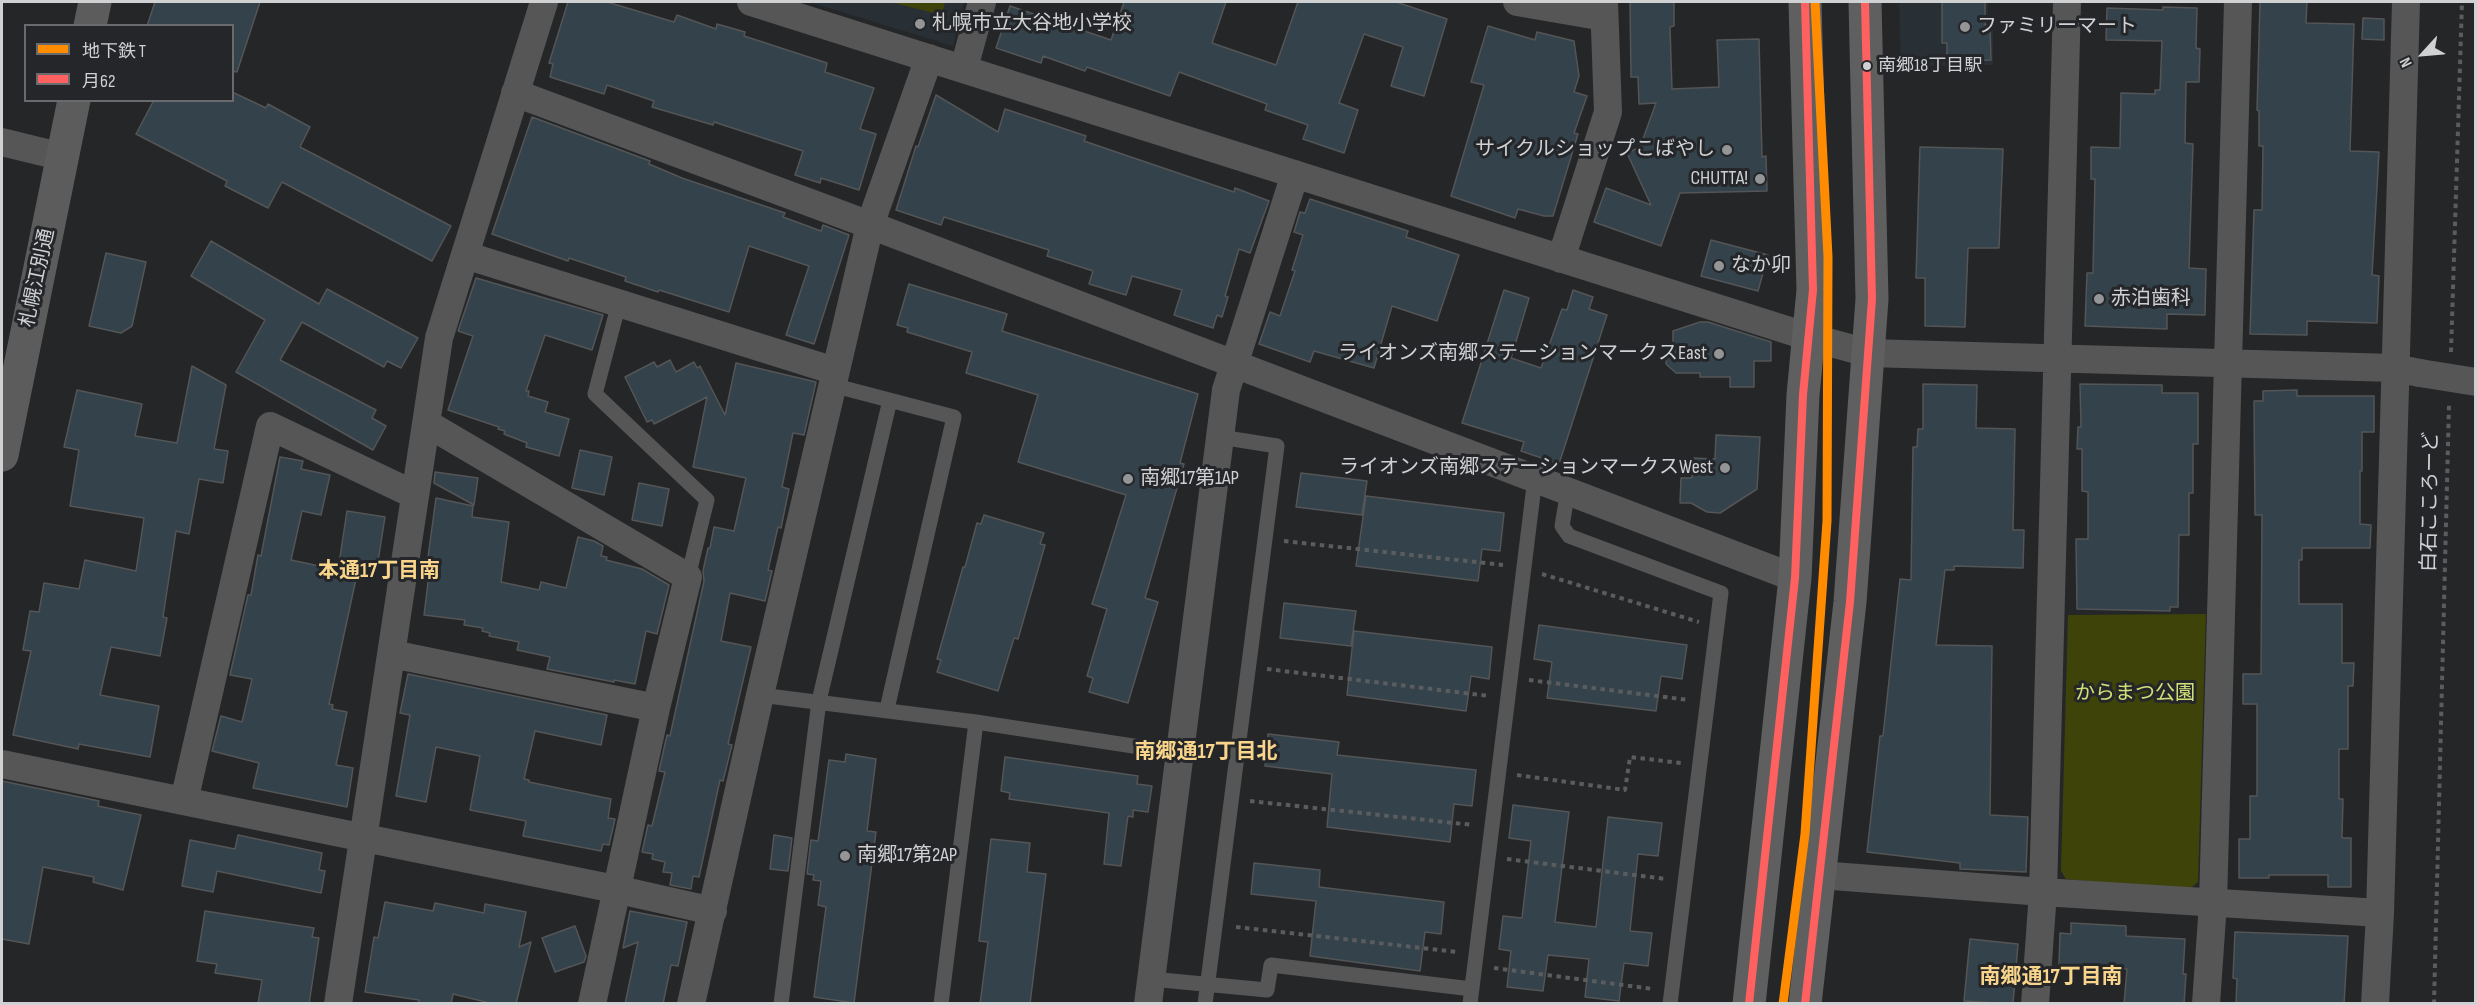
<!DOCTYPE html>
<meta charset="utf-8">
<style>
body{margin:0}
#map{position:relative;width:2477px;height:1005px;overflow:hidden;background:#252628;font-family:"Sofia Sans Condensed","Noto Sans JP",sans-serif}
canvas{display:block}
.frame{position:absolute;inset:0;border:3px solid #cfd1d3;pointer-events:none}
.legend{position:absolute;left:24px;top:24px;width:210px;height:78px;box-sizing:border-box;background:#242629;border:2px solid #686a6d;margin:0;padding:8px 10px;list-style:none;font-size:18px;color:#cfd1d3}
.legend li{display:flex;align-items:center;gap:12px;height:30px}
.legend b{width:30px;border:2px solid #686a6d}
.north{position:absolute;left:2393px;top:24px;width:60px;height:60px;-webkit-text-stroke:4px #242629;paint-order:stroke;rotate:244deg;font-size:16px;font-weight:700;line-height:24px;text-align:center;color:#cfd1d3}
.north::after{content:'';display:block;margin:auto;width:21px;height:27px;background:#cfd1d3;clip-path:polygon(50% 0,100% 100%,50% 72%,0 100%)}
</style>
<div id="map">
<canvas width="2477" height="1005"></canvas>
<div class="frame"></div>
<ul class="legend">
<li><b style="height:8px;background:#ff8c00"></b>地下鉄 T</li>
<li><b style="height:8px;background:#ff6060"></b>月62</li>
</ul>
<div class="north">N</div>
</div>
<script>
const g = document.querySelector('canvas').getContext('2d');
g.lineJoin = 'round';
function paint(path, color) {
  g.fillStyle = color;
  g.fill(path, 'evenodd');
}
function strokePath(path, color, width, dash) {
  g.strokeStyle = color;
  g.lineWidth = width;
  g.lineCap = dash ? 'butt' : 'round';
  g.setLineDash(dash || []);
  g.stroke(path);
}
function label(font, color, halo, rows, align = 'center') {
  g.font = font + ' "Sofia Sans Condensed","Noto Sans JP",sans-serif';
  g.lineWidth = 6;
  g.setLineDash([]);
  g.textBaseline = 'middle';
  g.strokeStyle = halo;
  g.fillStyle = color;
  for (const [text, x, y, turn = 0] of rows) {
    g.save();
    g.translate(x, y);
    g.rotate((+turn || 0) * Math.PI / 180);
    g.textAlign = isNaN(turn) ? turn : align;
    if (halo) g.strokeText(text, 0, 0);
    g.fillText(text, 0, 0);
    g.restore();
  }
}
const built = new Path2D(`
 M809,2H964L953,46Z
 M1899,2H1988V23H1993V65L1901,66Z`);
const green = new Path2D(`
 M890,2H945L942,15Z
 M2206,614L2198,882L2188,890L2066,879L2061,871L2068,615Z`);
const building = new Path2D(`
 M155,2H260L237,72L232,71V26H147Z
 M568,2H607L674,22L677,15L716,29L717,24L745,32L744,36L827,63L825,72L874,88L860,129L876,134L859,190L821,178L820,183L795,175L803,151L714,122L713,125L652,107L654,101L607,85L604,94L550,77L553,64L549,63Z
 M1124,2H1226L1212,43L1276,65L1298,2H1396L1447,19L1424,96L1391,86L1403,47L1364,34L1339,103L1358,110L1344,153L1303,139L1308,125L1265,110L1267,104L1179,72L1170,96L1087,67L1085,71L1043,56L1041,63L996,48L1010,6L1111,40Z
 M1630,2H1674V26L1670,27L1672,89L1719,87L1717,40L1759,39L1762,157L1766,156L1767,191L1680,193L1661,246L1594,222L1606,188L1651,205L1627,153L1640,147L1656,103L1639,104L1638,77H1631Z
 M1942,2H1985V25H1990L1991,60L1947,61V43H1942Z
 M2260,2H2307L2306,23L2354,24L2350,151L2379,152L2372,275L2379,276L2377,323L2307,321V335L2250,334L2254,210H2262L2263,146H2259V111L2257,110Z
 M2163,7L2197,8L2196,48L2200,49L2199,82H2186L2185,143L2193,144L2189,268L2206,269L2205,315L2167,314V329L2085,326L2087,273H2093L2095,179H2091V147L2120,148L2121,93L2155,94V90H2160L2162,41L2106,40L2107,8L2163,10Z
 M2363,18L2384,19V40L2362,39Z
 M1488,26L1535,40L1537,32L1574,41L1579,76L1574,92L1587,96L1574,133L1578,134L1553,216H1544L1518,209L1515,218L1451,196L1484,85L1471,82Z
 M232,92L266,108L268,104L310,127L300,147L451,226L432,261L282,182L268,208L225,186L227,181L136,134L154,100H232Z
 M936,95L998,132L1005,109L1086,136L1084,141L1122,154L1234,192L1235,188L1269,201L1250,253L1239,249L1225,296L1228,297L1222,317L1217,315L1213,328L1174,315L1182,290L1132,276L1126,295L1089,284L1093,271L1047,256L1049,250L944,217L941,225L896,210L916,146L918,147Z
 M532,117L650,161L649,164L682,178L785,213L783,217L821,231L823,225L849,235L814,344L786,335L809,266L749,246L729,312L659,290L658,292L625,281L626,277L569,258L568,261L492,234Z
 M1920,147L2003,149L1999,248H1968L1965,327L1925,326V278H1916Z
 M1310,199L1408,231L1406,237L1459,255L1437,321L1392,306L1374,368L1314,351L1310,362L1259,344L1270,312L1280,316L1295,271L1292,270L1303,235L1294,232L1300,212L1305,213Z
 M1711,240L1768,255L1758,291L1701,276Z
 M211,241L319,304L327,289L418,338L401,368L387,361L384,367L302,322L280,360L376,410L372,418L386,426L373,450L236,372L265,320L191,276Z
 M106,253L146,262L132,326L121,333L89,326Z
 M476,278L603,315L592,350L545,335L526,391H529L528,396L548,402L545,412L569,419L559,456L526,447L527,443L504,434L505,431L498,429L499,427L448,410L473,336L458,331Z
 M909,284L1007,314L1002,331L1198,394L1180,463L1184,464L1145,598L1158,602L1128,703L1089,692L1093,678L1087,676L1107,609L1092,604L1126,495L1018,462L1038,395L966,373L972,352L907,332L908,328L897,325Z
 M1504,290L1529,298L1511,358L1541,368L1562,309L1567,310L1573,290L1593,297L1589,309L1607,315L1559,464L1521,451L1524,442L1462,423Z
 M1700,322H1708L1771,342V361H1754V387H1730V377H1700V373H1676L1666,364L1667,348H1673V331Z
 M670,360L676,372L694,362L697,368L700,366L725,415L736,363L816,382L804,435L793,433L782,487L789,489L781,528L778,527L768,570L772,571L765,601L730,593L721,641L751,647L728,744L732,745L723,781L720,780L699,877L693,876L691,889L670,885L672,873L663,872L665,862L652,859L653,854L642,852L648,825L652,826L665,772L659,771L667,735L670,736L704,581L703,571L708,548H710L714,527L734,531L746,478L693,467L707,397L654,424L652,420L647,422L625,377L654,362L657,367Z
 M192,366L226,385L214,449L228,451L223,483L199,479L189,534L176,531L163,617L167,618L160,656L111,647L100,695L159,706L150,757L79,744L78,749L13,735L31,651L23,650L30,611L39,612L44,583L79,589L85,560L136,571L144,518L70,506L79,450L64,447L77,390L142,404L135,436L177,443Z
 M1923,384L1977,385L1976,428L2015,429L2013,530H2024L2023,568L1954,566V570H1945L1936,645L1992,646L1990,815L2028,817L2026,872L1960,869V863L1867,852L1880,736H1883L1900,579L1911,580L1913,447H1917L1918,429H1923Z
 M2080,384L2162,385V393H2198V444H2193V493H2189V535H2179L2178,607H2170V611L2077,609L2076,539H2088V492L2082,491V449H2077L2078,427H2081Z
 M2297,390V396H2374V432H2362V471H2360V524L2371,525L2370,548H2302V560H2299V604H2342V663H2354L2353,686H2348V749H2339V799H2343L2342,838H2351V887H2328V875H2269V878H2239V839H2250V796H2257V704H2243V674H2261L2262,515H2255L2254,401H2263V391Z
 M1716,435L1760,437L1757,489L1720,513L1707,512L1691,503H1680L1681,478H1692L1693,458L1715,459Z
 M580,450L612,457L604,495L572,488Z
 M280,457L303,461L301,469L330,475L321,515L302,511L291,560L338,570L347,511L385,517L377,568L359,565L329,704L333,705L332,709L347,712L336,765L353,768L347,807L253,788L259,763L212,751L221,716L242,722L252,679L230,675L248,595H251L258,555L261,556Z
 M435,472L478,478L474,505L434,483Z
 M1301,473L1367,481L1362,515L1296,507Z
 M639,483L669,489L662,526L632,520Z
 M1366,496L1504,513L1500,551L1482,549L1478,581L1356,566Z
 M436,498L473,506L472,517L509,522L501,582L539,590L541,582L566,588L578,537L594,541L603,546L601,556L607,557L606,560L642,569L669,585L657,634L646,631L635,684L614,680V682L547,669L550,657L517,650L519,642L489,636L490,633L482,631L483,628L464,625L465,620L424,615L431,558L428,557Z
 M984,515L1044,533L1040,544L1045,545L1018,639L1014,638L998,691L937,672L941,660L937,659L963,567H965L977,523L981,524Z
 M1284,603L1356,611L1351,646L1280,638Z
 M1539,625L1687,645L1682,679L1661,676L1656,711L1547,698L1552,662L1534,659Z
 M1354,631L1492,647L1489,679L1471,676L1466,711L1347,695Z
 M408,674L607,715L601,745L535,731L524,779L529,780V782L611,799L608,818L615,819L609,845L603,844L601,851L523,836L526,821L470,810L480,756L436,747L426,802L396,796L410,715L400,713Z
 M1268,734L1339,742L1337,755L1476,770L1472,806L1454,804L1450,842L1327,827L1332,774L1265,766Z
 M846,754L876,759L867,831L876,832L854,1003L814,997L826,907L818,905L821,881L813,880L814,875L807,874L811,840L818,841L829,760L845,762Z
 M1005,757L1138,776L1137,784L1152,786L1148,812L1133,810V817L1128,816L1121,866L1104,864L1109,813L1009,799L1010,793L1001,791Z
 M2,781L99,801L98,806L141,815L123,890L93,882L94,877L43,867L29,944L2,939Z
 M1513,805L1569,812L1555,922L1596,927L1608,817L1662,823L1658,856L1638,854L1630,931L1652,933L1648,966L1624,963L1619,1001L1585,997L1589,959L1548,955L1543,991L1507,987L1511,951L1499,949L1503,916L1522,918L1531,841L1509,838Z
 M238,835L322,853L319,870L325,871L321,893L217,871L213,892L182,886L190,840L235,849Z
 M774,835L792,838L788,871L770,869Z
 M991,839L1030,843L1027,872L1046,874L1030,1004H980L988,942L979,941Z
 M1254,863L1320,870L1319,887L1444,902L1441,934L1425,932L1420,971L1310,956L1316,901L1251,894Z
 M385,902L433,911L435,903L484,913L485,904L526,912L519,947L531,942L516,1004H494L453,994L451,1004H418L419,1000L365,992L374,937L378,938Z
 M205,911L314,928L312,937L319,938L309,1004H258L262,980L215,973L217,964L197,961Z
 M630,911L687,922L678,966L671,965L663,1004H625L638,942L623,948Z
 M2071,923L2126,926V936L2185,939L2183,974H2186L2184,1004H2124L2127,969L2059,965L2060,933L2071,934Z
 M575,926L586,956L584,962L555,972L542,938Z
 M2235,932L2348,936L2344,1004H2236L2237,979L2233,978Z
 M1970,939L2018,944L2013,1004L1964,1001Z`);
const path = new Path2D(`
 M2451,352L2462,2
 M1284,541L1503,565
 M1542,574L1699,622
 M1267,669L1489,696
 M1529,680L1689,700
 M1517,775L1625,790L1630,757L1681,763
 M1250,801L1473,825
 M1507,859L1666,879
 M1236,927L1458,952
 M1494,968L1653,989
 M2434,1004L2449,404`);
const lane = new Path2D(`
 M619,303L595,394L707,500L688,577
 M832,385L954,417L887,709
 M1568,490L1562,526L1569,536L1721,593L1670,1004
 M760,695L976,722L1179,753
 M1151,979L1267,990L1271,965L1472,989
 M781,1004L819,701L890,400
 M941,1004L976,722
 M1205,1004L1277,446L1220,437
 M1470,1004L1535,478`);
const street = new Path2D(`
 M751,2L1809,337L1868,353L2394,368L2420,373
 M1517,2L1604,17
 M964,68L982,2
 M515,93L870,225L1795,578
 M2,142L63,157
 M465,255L835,371
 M1561,259L1608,112L1604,2
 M426,423L688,577L656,708L592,1004
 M392,654L656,708
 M2,764L615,889L713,911
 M184,801L270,426L415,495
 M1819,875L2043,892L2380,913
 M338,1004L439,338L544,2
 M691,1004L760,695L870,225L929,58
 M1148,1004L1226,390L1295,174
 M2035,1004L2043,892L2067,2
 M2206,1004L2213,903L2238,2
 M2375,1004L2380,913L2406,2`);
const primary = new Path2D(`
 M1749,1004L1795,578L1803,395L1813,290L1805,2
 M1805,1004L1850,602L1872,299L1865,2`);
const highway = new Path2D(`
 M90,26L95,2
 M2,455L74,100`);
const streetBridge = new Path2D(`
 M2420,373L2476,382`);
const bus1 = new Path2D(`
 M1749,1004L1795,578L1803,395L1813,290L1805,2
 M1805,1004L1850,602L1872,299L1865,2`);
const metro1 = new Path2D(`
 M1783,1004L1805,834L1827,521L1828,257L1815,2`);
const markers = [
 [920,24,6,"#949597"],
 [1965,27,6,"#949597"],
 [1867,66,5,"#cfd1d3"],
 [1727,150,6,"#949597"],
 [1760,179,6,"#949597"],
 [1719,266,6,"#949597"],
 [2099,299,6,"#949597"],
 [1719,354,6,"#949597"],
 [1725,468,6,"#949597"],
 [1128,479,6,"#949597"],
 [845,856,6,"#949597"]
];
const busNames = [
 ["南郷18丁目駅",1878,66]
];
const poiNames = [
 ["札幌市立大谷地小学校",932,24],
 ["ファミリーマート",1977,27],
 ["サイクルショップこばやし",1715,150,"right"],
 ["CHUTTA!",1748,179,"right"],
 ["なか卯",1731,266],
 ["赤泊歯科",2111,299],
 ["ライオンズ南郷ステーションマークスEast",1707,354,"right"],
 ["ライオンズ南郷ステーションマークスWest",1713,468,"right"],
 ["南郷17第1AP",1140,479],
 ["南郷17第2AP",857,856]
];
const streetNames = [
 ["札幌江別通",38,278,-78],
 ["白石こころーど",2431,502,-89]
];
const parkNames = [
 ["からまつ公園",2135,694]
];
const neighbourhoodNames = [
 ["本通17丁目南",379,572],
 ["南郷通17丁目北",1206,753],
 ["南郷通17丁目南",2051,978]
];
paint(built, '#282f35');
paint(green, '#3e430a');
paint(building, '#34424b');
strokePath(building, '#545556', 1.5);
strokePath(path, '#5b5c5d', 4, [4.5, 4.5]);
strokePath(lane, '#565657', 15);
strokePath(street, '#565657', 28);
strokePath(primary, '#605f5f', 33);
strokePath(highway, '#5c5c5d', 33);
strokePath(streetBridge, '#565657', 28);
strokePath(bus1, '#ff6060', 8);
strokePath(metro1, '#ff8c00', 9);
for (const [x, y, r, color] of markers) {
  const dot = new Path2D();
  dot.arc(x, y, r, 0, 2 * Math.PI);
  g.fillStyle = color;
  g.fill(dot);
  strokePath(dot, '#242629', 2);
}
label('18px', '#cfd1d3', '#242629', busNames, 'left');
label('20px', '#cfd1d3', '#242629', poiNames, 'left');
label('20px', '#cfd1d3', '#242629', streetNames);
label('20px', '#d2e078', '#242629', parkNames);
label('bold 21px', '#f8d58b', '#242629', neighbourhoodNames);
</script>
